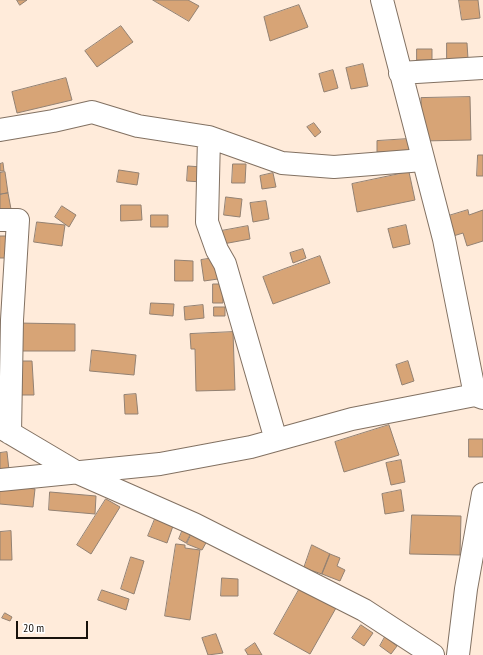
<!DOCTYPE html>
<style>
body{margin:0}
#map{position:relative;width:483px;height:655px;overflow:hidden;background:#ffebda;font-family:"PT Sans Narrow",sans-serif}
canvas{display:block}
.scale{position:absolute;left:16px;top:621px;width:72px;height:18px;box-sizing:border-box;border:2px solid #18120c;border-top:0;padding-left:5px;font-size:12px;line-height:14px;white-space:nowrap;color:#18120c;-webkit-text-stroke:3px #fff;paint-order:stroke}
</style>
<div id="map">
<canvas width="483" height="655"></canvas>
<div class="scale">20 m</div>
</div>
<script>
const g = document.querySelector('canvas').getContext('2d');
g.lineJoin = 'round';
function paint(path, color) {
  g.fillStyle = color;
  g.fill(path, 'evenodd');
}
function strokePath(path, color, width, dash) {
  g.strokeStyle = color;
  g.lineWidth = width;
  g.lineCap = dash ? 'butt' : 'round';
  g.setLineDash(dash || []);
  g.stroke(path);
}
const building = new Path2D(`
 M17,0H27L20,5Z
 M153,0H188L199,6L189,21Z
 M459,0H478L480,18L462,20Z
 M299,5L308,27L270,41L264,17Z
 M121,26L133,42L97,67L85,51Z
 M447,43H467L468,59H447Z
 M417,49H432V60H417Z
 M363,64L368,86L351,89L346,68Z
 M333,70L338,88L324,92L319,74Z
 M66,78L72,100L17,113L12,92Z
 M470,97L471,140L422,141L421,98Z
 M314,123L321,132L315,137L307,127Z
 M408,139L409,151L377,152V141Z
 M478,155H483V176H477Z
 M3,163L4,171H0V164Z
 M233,164H246L245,183H232Z
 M188,166L202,167V182L187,181Z
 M119,170L139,173L137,185L117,182Z
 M5,172L8,193L0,194V173Z
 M409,172L415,200L357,212L352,184Z
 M273,173L276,187L262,189L260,176Z
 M8,193L11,209L0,211V195Z
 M226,197L242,199L240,217L224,215Z
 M266,201L269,219L253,222L250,203Z
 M121,205H141L142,220L121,221Z
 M62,206L76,215L69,227L55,217Z
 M468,210L469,215L483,210V241L467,246L463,233L450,237L445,217Z
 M151,215H168V227H151Z
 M37,222L65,225L62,246L34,242Z
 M406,225L410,244L393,248L388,229Z
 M248,226L250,239L223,244L221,231Z
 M0,236H12L11,258H0Z
 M303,249L306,258L293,263L290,253Z
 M320,256L330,283L273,304L263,277Z
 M214,258L218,279L204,281L201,260Z
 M175,260L193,261V281H175Z
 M213,284H223V303H213Z
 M151,303L174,304L173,316L150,314Z
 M203,305L204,318L185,320L184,307Z
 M214,307H225V316H214Z
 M17,323L75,324V351H17Z
 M233,332L235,390L196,391L195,349H191L190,334Z
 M92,350L136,355L134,375L90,371Z
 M18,361H32L34,395H19Z
 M408,361L414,381L402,385L396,365Z
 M136,394L138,414H125L124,395Z
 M389,425L399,455L344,472L335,442Z
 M469,439H483V457H469Z
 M7,452L9,470L0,471V453Z
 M401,460L405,482L391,485L386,463Z
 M0,485L35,489L33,507L0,504Z
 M401,490L404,511L385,514L382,494Z
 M50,492L96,496L95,514L49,510Z
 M106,499L120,507L91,554L77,545Z
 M412,515L461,516L460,555L410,554Z
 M155,519L173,526L167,543L148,536Z
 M183,529L191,533L186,543L179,539Z
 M11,531L12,560H0V532Z
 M192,533L207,541L202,550L187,544Z
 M176,544L185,545V548L200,550L190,620L165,616Z
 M312,545L330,554L322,574L304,568Z
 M330,554L340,558L337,566L345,570L340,581L322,574Z
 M131,557L144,561L134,594L121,589Z
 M222,578L238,579V596H221Z
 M300,588L336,608L310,654L274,634Z
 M102,590L129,599L126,610L98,600Z
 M5,613L12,617L10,621L2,618Z
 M361,625L373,633L364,646L352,638Z
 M216,634L223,653L208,655L202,638Z
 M385,637L397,646L391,654L380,646Z
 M255,643L262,655H248L245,650Z`);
const minor = new Path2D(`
 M382,0L444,239L475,395
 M400,73L483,68
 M0,130L53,121L92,112L138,126L209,137
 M0,220H18L12,320L10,433
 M0,427L76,472L194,524L364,610L433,655
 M276,440L225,264L217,250L207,222L209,137L282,163L334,167L423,160
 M0,480L160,464L251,447L352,419L475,395L483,398
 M458,655L466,589L483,494`);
paint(building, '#d7a476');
strokePath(building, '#938172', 1);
strokePath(minor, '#827162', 24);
strokePath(minor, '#fff', 22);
</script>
